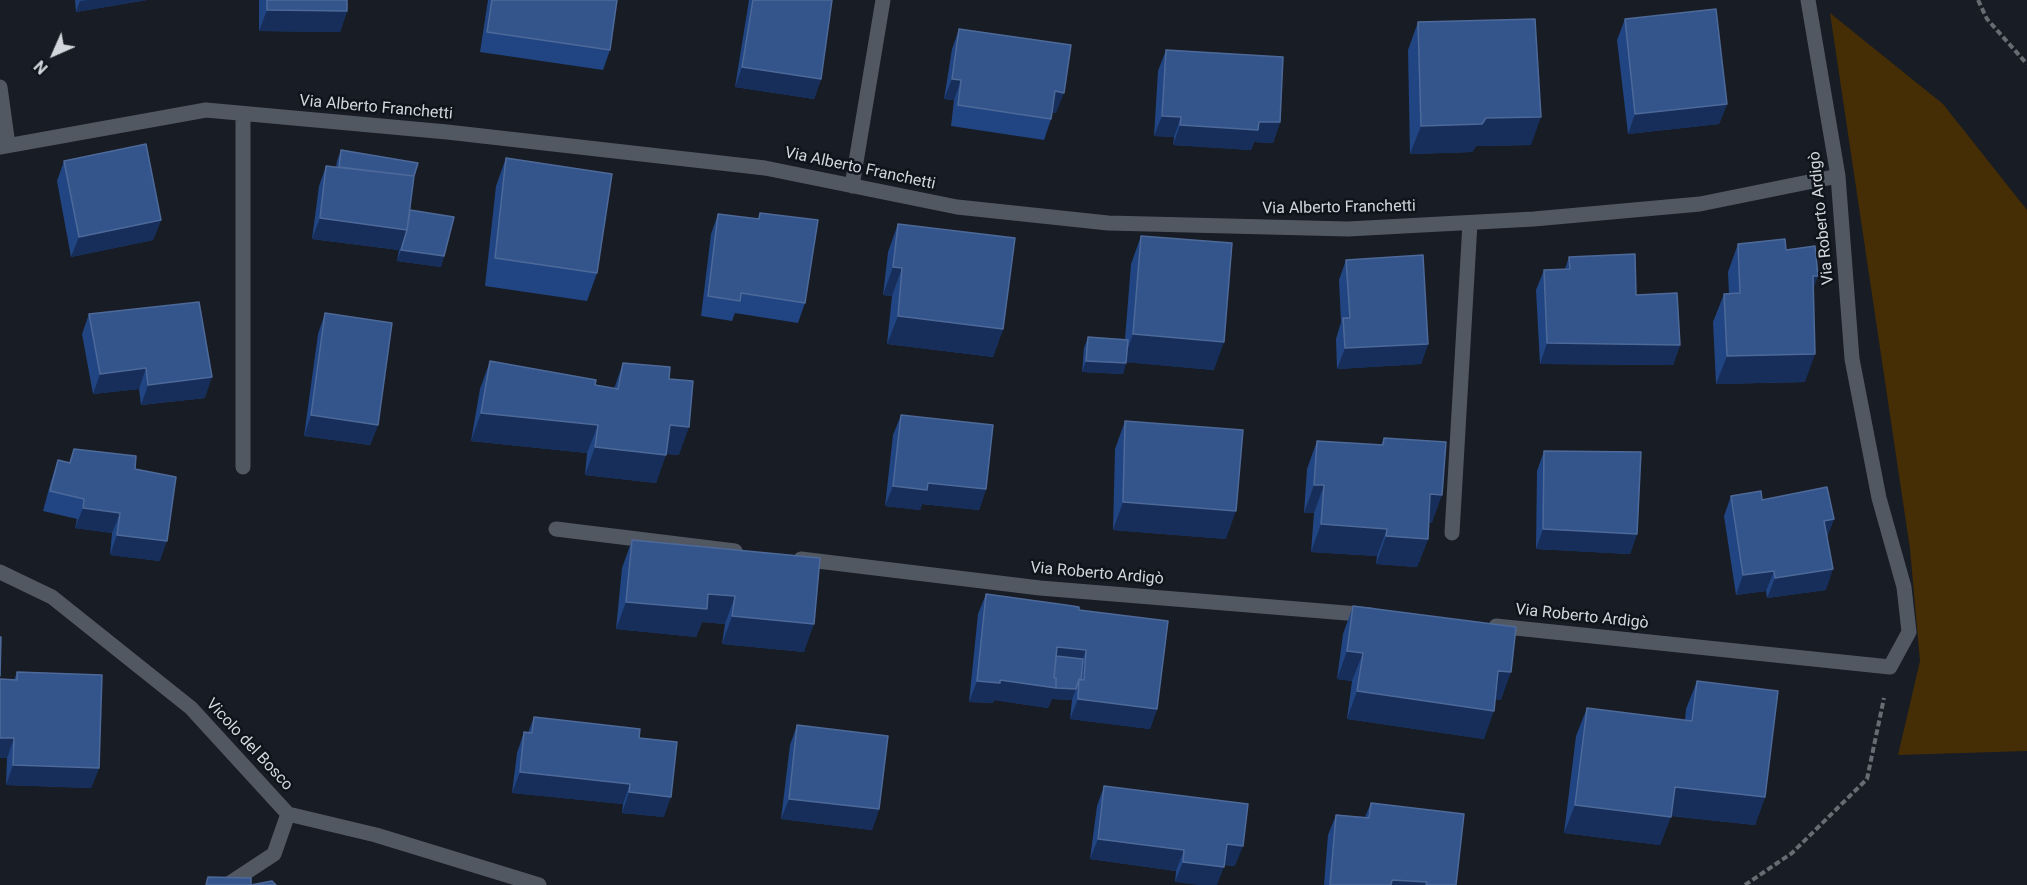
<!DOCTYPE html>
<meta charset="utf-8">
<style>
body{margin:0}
#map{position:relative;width:2027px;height:885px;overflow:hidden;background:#181c24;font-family:Roboto,sans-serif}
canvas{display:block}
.north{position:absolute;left:24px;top:24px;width:60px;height:60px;-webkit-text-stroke:4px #0f131b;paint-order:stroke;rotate:225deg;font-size:16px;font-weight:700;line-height:24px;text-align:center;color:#d3d6dc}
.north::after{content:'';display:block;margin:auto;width:21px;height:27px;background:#d3d6dc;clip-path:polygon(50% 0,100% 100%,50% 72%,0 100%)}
</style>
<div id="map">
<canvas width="2027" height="885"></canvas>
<div class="north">N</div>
</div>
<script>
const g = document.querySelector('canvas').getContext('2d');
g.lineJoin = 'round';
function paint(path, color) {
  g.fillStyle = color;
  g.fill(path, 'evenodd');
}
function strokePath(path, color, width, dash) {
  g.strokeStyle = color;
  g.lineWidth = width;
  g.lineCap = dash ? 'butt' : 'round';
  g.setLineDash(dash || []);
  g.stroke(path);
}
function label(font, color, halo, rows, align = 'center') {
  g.font = font + ' Roboto,sans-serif';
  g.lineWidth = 5;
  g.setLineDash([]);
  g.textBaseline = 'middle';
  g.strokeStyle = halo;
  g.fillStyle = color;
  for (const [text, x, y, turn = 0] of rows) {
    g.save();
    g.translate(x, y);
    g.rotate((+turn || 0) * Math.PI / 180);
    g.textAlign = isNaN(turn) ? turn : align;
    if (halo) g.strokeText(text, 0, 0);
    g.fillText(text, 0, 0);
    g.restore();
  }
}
const green = new Path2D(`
 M1830,13L1943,104L2027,210V751L1898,755L1920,661L1910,549Z`);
const path = new Path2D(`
 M1978,0L1987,19L2027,64
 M1745,885L1792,853L1867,779L1884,698`);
const street = new Path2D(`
 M0,87L8,145
 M0,147L206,110L447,132L765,168L957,207L1108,223L1348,229L1534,219L1700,204L1838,176
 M852,186L883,0
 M243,467V114
 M556,529L735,551
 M1452,533L1470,223
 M801,559L1040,588L1371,615
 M0,572L52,597L191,708L288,814L376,835L539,885
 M1496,626L1890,667L1909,632L1904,587L1879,498L1852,359L1838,176L1808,0
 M227,885L274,854L288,814`);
const wall = new Path2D(`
 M75,0H147L76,12Z
 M259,0H347V11L340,32L259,31Z
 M488,0H617L610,50L603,70L480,52Z
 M749,0H832L821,79L814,99L735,87Z
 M1625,19L1727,104L1719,124L1628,134L1617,40Z
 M1418,22L1531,145L1476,146L1472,152L1410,154L1408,50Z
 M959,29L1056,113L1052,112L1051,119L1044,140L951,126L954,100L944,99L952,49Z
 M1166,50L1280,122L1273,143L1254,142L1251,150L1173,145L1174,137L1154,136L1158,71Z
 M341,150L414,176L410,210L444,256L441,267L397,261L399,250L312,239L319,186L326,166L336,167L337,161Z
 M506,158L597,273L587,301L485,286L496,186Z
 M64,161L161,220L153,240L71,257L57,181Z
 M760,213L805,303L798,323L735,313L732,321L701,316L711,234L718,214L758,219Z
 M898,224L1003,329L993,357L887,344L892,296L883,295L888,252Z
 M1141,236L1214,370L1126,362L1123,374L1082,372L1084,348L1088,337L1125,339L1131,264Z
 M1738,244L1786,250L1818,276L1813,287L1805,382L1716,384L1713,322L1724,294H1729L1728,272Z
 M1569,257L1636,295L1680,345L1673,365L1540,364L1536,290L1544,270L1565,269Z
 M1346,260L1428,344L1421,364L1337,369L1336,339L1341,322L1339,280Z
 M325,313L378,425L370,445L304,436L318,334Z
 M89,314L205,398L141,405L139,389L93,394L82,334Z
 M490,361L595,385L614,389L623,363L669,379L679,455L666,454L656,483L585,475L587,453L471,441L480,389Z
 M901,415L986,489L979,510L922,504L920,510L885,506L893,435Z
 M1125,421L1226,539L1113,530L1115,449Z
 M1384,438L1432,523L1429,522L1428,539L1417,567L1376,564L1377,556L1311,552L1314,513H1304L1307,469L1317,441L1381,445Z
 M74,449L135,469L160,561L110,555L112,533L75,528L77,519L43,511L51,481L58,460L69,463Z
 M1544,451L1637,534L1630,554L1536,549L1537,471Z
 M1731,496L1762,500L1834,519L1827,537L1826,590L1767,598L1766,591L1736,595L1724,516Z
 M632,540L820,558L804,652L722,644L725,624L702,622L696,637L616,629L622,568Z
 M986,594L1079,610L1157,709L1150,729L1070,719L1072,700L1052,699L1048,708L994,700L993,703L969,702L978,614Z
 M1353,606L1501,700L1495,699L1484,739L1347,719L1352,681L1337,679L1343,634Z
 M17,672L99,768L91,788L6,785L7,758H0V679L14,680Z
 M1697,681L1765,797L1755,825L1671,816L1660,845L1564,833L1576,736L1587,708L1685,720L1686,709Z
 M534,717L639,738L664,817L622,813L623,804L512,793L517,753L524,732L528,733Z
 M797,725L879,809L872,830L781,819L790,745Z
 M1104,786L1235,866L1224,865L1175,882L1176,871L1090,859L1097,806Z
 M1371,803L1456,885H1324L1328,835L1336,815L1365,817Z`);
const shadedWall = new Path2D(`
 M88,0H147L76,12L80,1Z
 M267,10L347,11L340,32L259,31Z
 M742,67L821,79L814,99L735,87Z
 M952,79L961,80L954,100L944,99Z
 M1055,91L1064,93L1056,113L1048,112Z
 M1727,104L1719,124L1628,134L1635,114Z
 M1162,116L1181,117L1174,137L1154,136Z
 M1541,117L1531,145L1476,146L1472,152L1410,154L1421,126L1486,118Z
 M1259,122H1280L1273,143L1254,142L1251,150L1173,145L1180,125Z
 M320,218L407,230L400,250L312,239Z
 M161,220L153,240L71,257L79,237Z
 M401,250L444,256L441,267L397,261Z
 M893,267L902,268L892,296L883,295Z
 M1813,276H1818L1808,304Z
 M898,316L1003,329L993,357L887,344Z
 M1133,334L1224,342L1214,370L1123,362Z
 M1547,343L1680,345L1673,365L1540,364Z
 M1428,344L1421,364L1337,369L1345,348Z
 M1815,354L1805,382L1716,384L1727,356Z
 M1086,361L1126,363L1123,374L1082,372Z
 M146,368L139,389L93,394L100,374Z
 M212,377L205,398L141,405L148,385Z
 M481,413L598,425L587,453L471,441Z
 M311,415L378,425L370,445L304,436Z
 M670,425L689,427L679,455L660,453Z
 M595,447L666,455L656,483L585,475Z
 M928,483L986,489L979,510L922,504L920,510L885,506L893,486Z
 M1314,485H1324L1314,513H1304Z
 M1430,494L1442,495L1432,523L1420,522Z
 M1123,502L1236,511L1226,539L1113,530Z
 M83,508L120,513L112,533L75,528Z
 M1834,519L1826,539L1824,521Z
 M1321,524L1387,529L1377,556L1311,552Z
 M1543,529L1637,534L1630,554L1536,549Z
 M117,535L167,541L160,561L110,555Z
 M1386,536L1428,539L1417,567L1376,564Z
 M1833,569L1826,590L1767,598L1775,578Z
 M1774,571L1766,591L1736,595L1743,575Z
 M708,594L735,596L725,624L702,622L696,637L616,629L626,602Z
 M732,616L814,624L804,652L722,644Z
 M1057,647L1086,650L1079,670L1052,667Z
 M1347,651L1363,653L1352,681L1337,679Z
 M1498,671L1511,672L1501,700L1488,699Z
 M1000,680L1076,689L1072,700L1052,699L1048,708L994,700L993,703L969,702L977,681Z
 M1357,691L1494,711L1484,739L1347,719Z
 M1078,699L1157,709L1150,729L1070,719Z
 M0,738H14L7,758H0Z
 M13,765L99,768L91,788L6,785Z
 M520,772L630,784L623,804L512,793Z
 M1675,787L1765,797L1755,825L1665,815Z
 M629,792L671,797L664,817L622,813Z
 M789,799L879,809L872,830L781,819Z
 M1575,805L1671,817L1660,845L1564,833Z
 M1098,839L1184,850L1176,871L1090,859Z
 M1227,844L1243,846L1235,866L1219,864Z
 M1183,862L1224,867L1217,885H1198L1175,882Z
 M1392,880L1427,882L1426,885H1390Z`);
const building = new Path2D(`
 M267,0H347V11L267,10Z
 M492,0H617L610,50L487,32Z
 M753,0H832L821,79L742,67Z
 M1716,9L1727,104L1635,114L1625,19Z
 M1535,19L1541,117L1486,118L1482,124L1421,126L1418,22Z
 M959,29L1071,45L1064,93L1055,91L1051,119L958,105L961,80L952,79Z
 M1166,50L1283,57L1280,122H1259L1258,130L1180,125L1181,117L1162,116Z
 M146,144L161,220L79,237L64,161Z
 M341,150L418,163L414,176L339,167Z
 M506,158L612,174L597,273L495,258Z
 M326,166L414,176L407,230L320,218Z
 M410,210L454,217L444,256L401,250L407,230Z
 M760,213L818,220L805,303L741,293L740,301L708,296L718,214L759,219Z
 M898,224L1015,238L1003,329L898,316L902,268L893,267Z
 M1141,236L1232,243L1224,342L1133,334Z
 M1785,239L1786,250L1815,246L1818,276H1813L1815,354L1727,356L1724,294L1740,293L1738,244Z
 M1635,254L1636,295L1677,293L1680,345L1547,343L1544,270L1570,269L1569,257Z
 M1423,255L1428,344L1345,348L1343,318H1350L1346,260Z
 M199,302L212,377L148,385L146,368L100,374L89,314Z
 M325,313L392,323L378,425L311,415Z
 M1088,337L1128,340L1126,363L1086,361Z
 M490,361L596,380L595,385L618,389L623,363L670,367L669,379L693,381L689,427L670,425L666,455L595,447L598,425L481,413Z
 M901,415L993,425L986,489L928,483L927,490L893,486Z
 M1125,421L1243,430L1236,511L1123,502Z
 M1384,438L1446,442L1442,495L1430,494L1428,539L1386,536L1387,529L1321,524L1324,485H1314L1317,441L1383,445Z
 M74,449L136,456L135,469L176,477L167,541L117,535L120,513L83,508L84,499L50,491L58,460L70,463Z
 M1544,451L1641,452L1637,534L1543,529Z
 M1827,487L1834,519L1824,521L1833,569L1775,578L1774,571L1743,575L1731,496L1761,491L1762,500Z
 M632,540L820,558L814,624L732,616L735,596L708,594L707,609L626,602Z
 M986,594L1066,605L1079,607V610L1168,621L1157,709L1078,699L1079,679L1084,680L1086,650L1057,647L1054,678H1056V688L1000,680V683L977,681Z
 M1353,606L1516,627L1511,672L1498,671L1494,711L1357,691L1363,653L1347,651Z
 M0,637H1L0,676Z
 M1056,656L1083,659L1081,680L1079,679L1076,689L1056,688V678H1054Z
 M17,672L102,675L99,768L13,765L14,738H0V679L17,680Z
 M1697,681L1778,691L1765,797L1675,787L1671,817L1575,805L1587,708L1692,721Z
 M534,717L640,729L639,738L677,742L671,797L629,792L630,784L520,772L524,732L532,733Z
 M797,725L888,736L879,809L789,799Z
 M1104,786L1248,804L1243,846L1227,844L1224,867L1183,862L1184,850L1098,839Z
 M1371,803L1464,814L1456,885H1426L1427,882L1392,880L1391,885H1330L1336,815L1369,818Z
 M208,877L251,878V885L272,881L276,885H206Z`);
const streetNames = [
 ["Via Alberto Franchetti",376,108,5],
 ["Via Alberto Franchetti",860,169,12],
 ["Via Alberto Franchetti",1339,208,-1],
 ["Via Roberto Ardigò",1822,218,-96],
 ["Via Roberto Ardigò",1097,574,5],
 ["Via Roberto Ardigò",1582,617,6],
 ["Vicolo del Bosco",249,745,47]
];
paint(green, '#452d06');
strokePath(path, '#686b72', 4, [6, 3]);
strokePath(street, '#525861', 15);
paint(wall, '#214583');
paint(shadedWall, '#162e59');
paint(building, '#34558c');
strokePath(building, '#4d6999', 1.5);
label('16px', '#d3d6dc', '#0f131b', streetNames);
</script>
